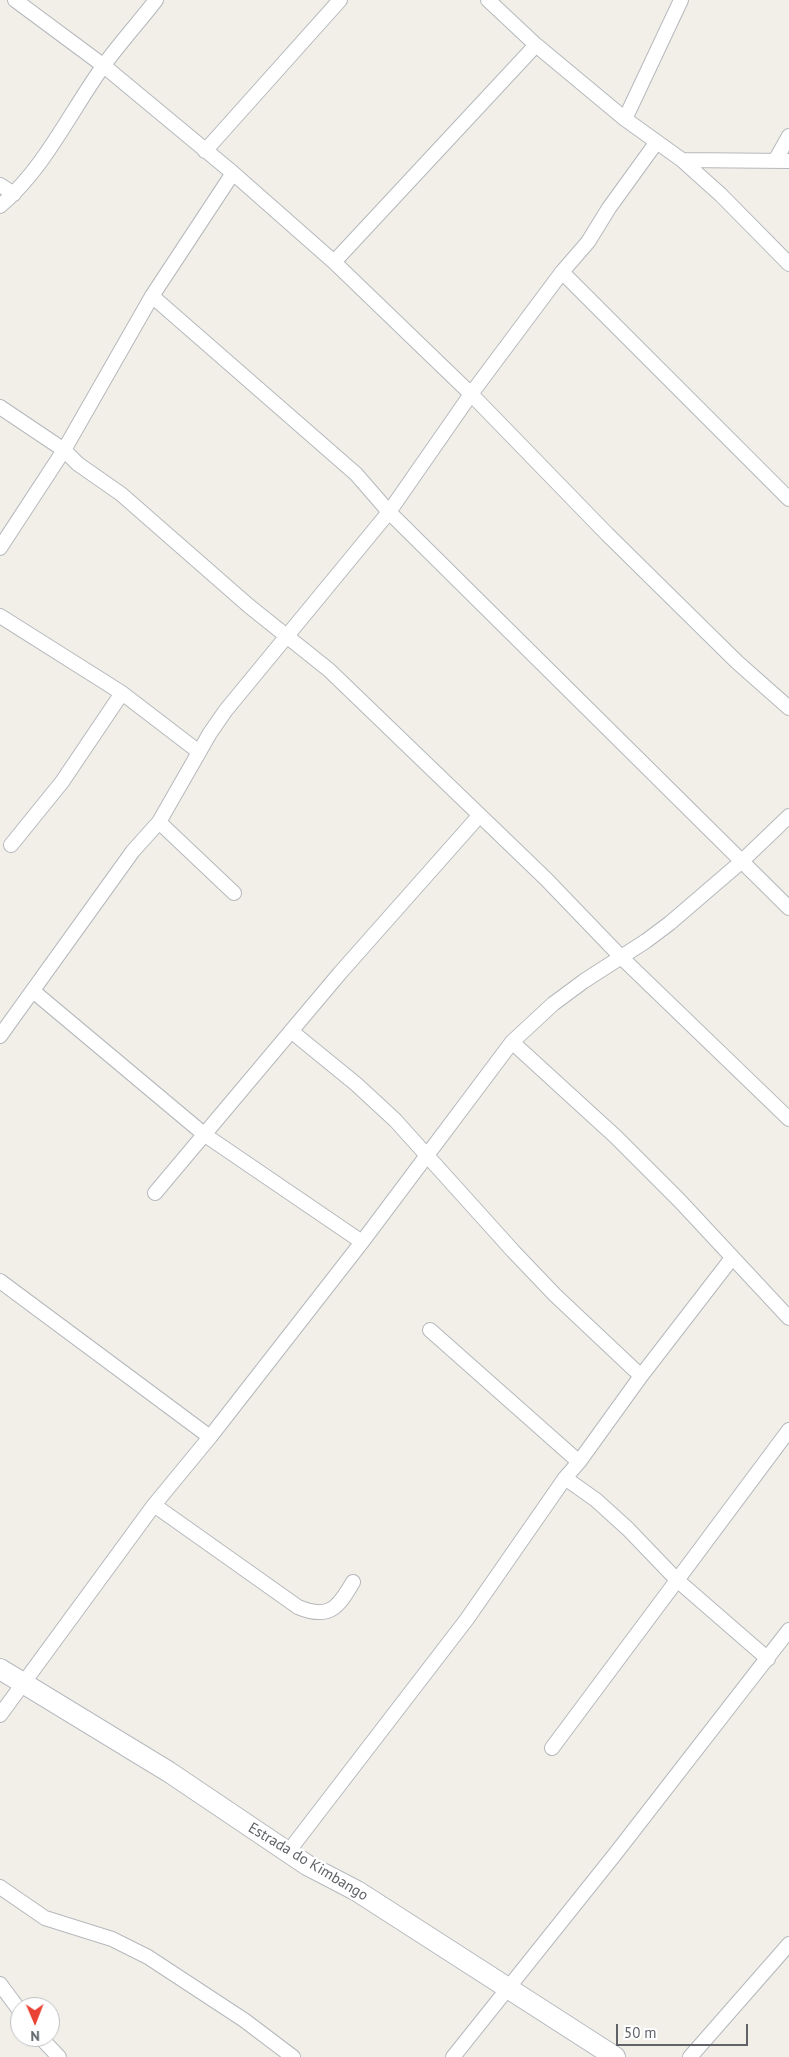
<!DOCTYPE html>
<style>
body{margin:0}
#map{position:relative;width:789px;height:2057px;overflow:hidden;background:#f1efe8;font-family:"PT Sans",sans-serif}
canvas{display:block}
.north{position:absolute;left:10px;top:1997px;width:50px;height:50px;box-sizing:border-box;background:#fff;border:1px solid #bfc1c3;border-radius:50%;rotate:179deg;font-size:14px;font-weight:700;line-height:20px;text-align:center;color:#5f6368}
.north::after{content:'';display:block;margin:auto;width:18px;height:22px;background:#ea4335;clip-path:polygon(50% 0,100% 100%,50% 72%,0 100%)}
.scale{position:absolute;left:616px;top:2024px;width:132px;height:22px;box-sizing:border-box;border:2px solid #5f6368;border-top:0;padding-left:6px;font-size:15px;line-height:18px;white-space:nowrap;color:#5f6368;-webkit-text-stroke:4px #fff;paint-order:stroke}
</style>
<div id="map">
<canvas width="789" height="2057"></canvas>
<div class="north">N</div>
<div class="scale">50 m</div>
</div>
<script>
const g = document.querySelector('canvas').getContext('2d');
g.lineJoin = 'round';
function strokePath(path, color, width, dash) {
  g.strokeStyle = color;
  g.lineWidth = width;
  g.lineCap = dash ? 'butt' : 'round';
  g.setLineDash(dash || []);
  g.stroke(path);
}
function label(font, color, halo, rows, align = 'center') {
  g.font = font + ' "PT Sans",sans-serif';
  g.lineWidth = 5;
  g.setLineDash([]);
  g.textBaseline = 'middle';
  g.strokeStyle = halo;
  g.fillStyle = color;
  for (const [text, x, y, turn = 0] of rows) {
    g.save();
    g.translate(x, y);
    g.rotate((+turn || 0) * Math.PI / 180);
    g.textAlign = isNaN(turn) ? turn : align;
    if (halo) g.strokeText(text, 0, 0);
    g.fillText(text, 0, 0);
    g.restore();
  }
}
const street = new Path2D(`
 M15,0L104,66L233,173L334,262L471,394L607,534L737,662L789,708
 M488,0L536,45L625,119L682,160L721,195L789,264
 M625,119L681,0
 M205,151L340,0
 M682,160L789,161
 M775,161L789,136
 M0,185L14,194
 M0,206C45,168 70,112 104,65C120,43 139,22 156,0
 M334,262L536,45
 M562,272L789,499
 M152,296L356,474L389,512L789,908
 M0,407L64,450L78,464L121,494L249,606L329,670L546,879L622,958L789,1119
 M0,548L64,450L152,296L233,173
 M0,616L122,693L199,752
 M159,822L234,893
 M11,845L62,782L122,693
 M33,991L205,1135L362,1242
 M291,1031L356,1084L395,1120L513,1251L555,1295L641,1376
 M0,1036L133,851L159,822L210,733L226,710L389,512L471,394L562,272L588,242L609,208L656,143
 M512,1042L616,1137L679,1200L789,1318
 M155,1193L340,973L479,816
 M0,1281L210,1437
 M430,1330L579,1462
 M565,1478L596,1500L628,1529L677,1580L768,1659
 M154,1505L298,1607C329,1620 338,1608 353,1582
 M0,1715L154,1505L210,1437L362,1242L512,1042L553,1004L584,981L646,941L670,923L741,862L789,816
 M552,1748L789,1430
 M288,1852L467,1619L565,1478L579,1462L641,1376L732,1258
 M0,1887L45,1918L112,1939L148,1957L244,2020L293,2057
 M0,1984L20,2011
 M40,2037L59,2057
 M453,2057L616,1853L789,1630
 M690,2057L789,1944`);
const secondary = new Path2D(`
 M0,1669L169,1772L307,1865L357,1891L615,2057`);
const streetNames = [
 ["Estrada do Kimbango",308,1862,31]
];
strokePath(street, '#b5b8bc', 16);
strokePath(secondary, '#b6babf', 22);
strokePath(street, '#fff', 14);
strokePath(secondary, '#fff', 20);
label('15px', '#5f6368', '#fff', streetNames);
</script>
